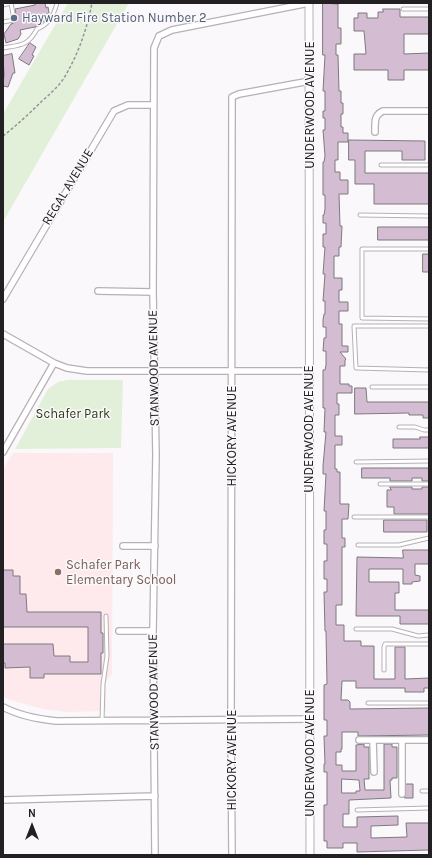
<!DOCTYPE html>
<style>
body{margin:0}
#map{position:relative;width:432px;height:858px;overflow:hidden;background:#fbf8fb;font-family:Karla,sans-serif}
canvas{display:block}
.frame{position:absolute;inset:0;border:4px solid #222022;pointer-events:none}
.north{position:absolute;left:12px;top:806px;width:40px;height:40px;-webkit-text-stroke:3px #fbf8fb;paint-order:stroke;rotate:0deg;font-size:11px;font-weight:700;line-height:16px;text-align:center;color:#222022}
.north::after{content:'';display:block;margin:auto;width:14px;height:18px;background:#222022;clip-path:polygon(50% 0,100% 100%,50% 72%,0 100%)}
</style>
<div id="map">
<canvas width="432" height="858"></canvas>
<div class="frame"></div>
<div class="north">N</div>
</div>
<script>
const g = document.querySelector('canvas').getContext('2d');
g.lineJoin = 'round';
function paint(path, color) {
  g.fillStyle = color;
  g.fill(path, 'evenodd');
}
function strokePath(path, color, width, dash) {
  g.strokeStyle = color;
  g.lineWidth = width;
  g.lineCap = dash ? 'butt' : 'round';
  g.setLineDash(dash || []);
  g.stroke(path);
}
function label(font, color, halo, rows, align = 'center') {
  g.font = font + ' Karla,sans-serif';
  g.lineWidth = 3;
  g.setLineDash([]);
  g.textBaseline = 'middle';
  g.strokeStyle = halo;
  g.fillStyle = color;
  for (const [text, x, y, turn = 0] of rows) {
    g.save();
    g.translate(x, y);
    g.rotate((+turn || 0) * Math.PI / 180);
    g.textAlign = isNaN(turn) ? turn : align;
    if (halo) g.strokeText(text, 0, 0);
    g.fillText(text, 0, 0);
    g.restore();
  }
}
const education = new Path2D(`
 M13,453H113L112,674L106,682V711L66,712L43,709L10,700L3,696V470Z`);
const green = new Path2D(`
 M68,3H129L3,222V114Z
 M67,380H123L121,448L15,449L48,389L58,382Z`);
const building = new Path2D(`
 M34,3H45L46,8L48,7L49,13L45,15L46,20L35,27L20,30L21,34L18,39L6,43L4,34L11,24L16,22L17,21L15,9L35,5Z
 M323,3L338,4V28H341V44H336V55H338L339,91H341V103H343V114H341V127H343V133H348V142H338V160H335V172H340V180H348V194H339L340,226H342L341,247H339V256H334V278H342V290H339V302H348V311H339V324H342V346H348V352H340L346,359L345,360V366H340V384H349V386H352V393H337V404H339V415H335V436H342V445H335V469H337V472H340V504H349L348,519H342V538H345V547H342V605H336V625H344V641H361V646H374V679H395V647H405V679L429,678V688H424V692H405V688H356V681H342L341,700H348L350,702V709L429,708V735L358,736V732H342V749H341V752H336V765H342V771H356V745L364,744V747H369V779H364L365,790H384V744H392V747H397V778H392V780H390L391,798L349,800V814H343V827H357V817L398,816V825L371,826V838L407,837L406,823H429V850L357,852V843H343V848H327V841H324V805H327V772H324V764H325L324,736H327V720H324V685L327,684L326,631H325L324,592H327V579H324V561H327V544H324V530H326V511H324L326,474H323V466L326,432H324L325,408H323V370H325L326,365V351H323L324,338H326V327H323V320L324,314H325V301H323L325,274H323L325,247H323V234H326V223H323V215H324L325,209V195H323V162H324L325,156L323,130H325V118H323V111H325V91H323L325,55H323ZM342,779L359,780L360,791H356V793H342Z
 M383,9H400V17H429V34H404V54L429,53V70H404V80H388V70H354V54H366L364,31H354V18H358V13H367V18H378V12H383Z
 M30,43L36,47L32,55L34,56L29,65L19,59Z
 M12,54L15,73H13L8,87L3,86L4,74L3,56Z
 M349,140L425,141V160H402V151H365V173H429V204H374V184H355V160H349Z
 M378,227H429V240H378Z
 M423,254H429V272H423Z
 M355,388H366L367,402H429V418H423V415H409V413L355,414Z
 M420,437H429V448H393V439H420Z
 M362,468H429V481H422V478H412V481H390V478H362Z
 M390,487H412V489H422V487H429V514H394V507H387V490H391Z
 M384,520H427V532H384Z
 M403,550H429V564H415V575L420,576V581L412,582V584H403V569H369V582H399V593H395V610H429V624H400V616H356L357,557L403,558Z
 M3,570H13V576H20V594H26L27,612H101V633H103V653H101V674H44V678H30V667L5,668V663H3V644H53L54,656H70V662H88V627H3Z
 M406,784H413V798H405Z`);
const path = new Path2D(`
 M3,136C17,125 30,113 42,101C50,94 58,87 64,78C78,55 87,29 92,3`);
const service = new Path2D(`
 M3,5L11,3
 M403,9H429
 M3,22L14,20L11,3
 M3,48C21,45 28,46 37,29C49,25 54,15 57,3
 M381,165H429
 M360,215L429,216
 M429,249H362V318L429,319
 M429,326H354L356,368L429,370
 M372,387H429
 M399,427H415L424,430H429
 M356,462L429,461
 M380,484H429
 M354,517H429
 M358,545H399L429,538
 M356,629H392L418,636L429,635
 M384,670V647L385,644H429
 M368,703H429
 M102,721L103,684L107,656L106,616
 M422,791H429
 M357,810L429,808`);
const minor = new Path2D(`
 M375,132C375,122 374,115 383,111H429
 M98,291L153,292
 M3,299L114,111L128,105H153
 M3,334L54,363L67,368L87,371H309
 M3,452L54,363
 M123,546H155
 M119,631H153
 M3,707C20,716 37,719 56,721L310,719
 M359,740H429
 M373,740L374,772
 M402,794V740
 M3,800L155,796
 M155,855L153,631L156,455L153,292L154,48L159,36L172,30L309,3
 M232,855L231,728L232,97L239,94L310,81`);
const tertiary = new Path2D(`
 M309,3L310,855`);
const markers = [
 [14,18,4,"#5c6f8a"],
 [58,572,4,"#8d6e63"]
];
const serviceNames = [
 ["Hayward Fire Station Number 2",22,18]
];
const streetNames = [
 ["UNDERWOOD AVENUE",310,105,-90],
 ["REGAL AVENUE",68,187,-59],
 ["STANWOOD AVENUE",154,368,-91],
 ["UNDERWOOD AVENUE",309,429,-90],
 ["HICKORY AVENUE",232,436,-90],
 ["STANWOOD AVENUE",154,692,-91],
 ["UNDERWOOD AVENUE",310,753,-90],
 ["HICKORY AVENUE",232,760,-90]
];
const parkNames = [
 ["Schafer Park",73,414]
];
const educationNames = [
 ["Schafer Park",66,565],
 ["Elementary School",66,580]
];
paint(education, '#fee9ed');
paint(green, '#e3f0d9');
paint(building, '#d4bcd3');
strokePath(building, '#7d7a7d', 1);
strokePath(service, '#b5b1b5', 5);
strokePath(minor, '#b5b1b5', 8);
strokePath(tertiary, '#b5b1b5', 9);
strokePath(path, '#959295', 1.5, [3, 2]);
strokePath(service, '#fff', 3);
strokePath(minor, '#fff', 5.5);
strokePath(tertiary, '#fff', 7);
for (const [x, y, r, color] of markers) {
  const dot = new Path2D();
  dot.arc(x, y, r, 0, 2 * Math.PI);
  g.fillStyle = color;
  g.fill(dot);
  strokePath(dot, '#fbf8fb', 1.5);
}
label('13px', '#4e5e75', '#fbf8fb', serviceNames, 'left');
label('13px', '#222022', '#fbf8fb', streetNames);
label('13px', '#2a3e14', '#fbf8fb', parkNames);
label('13px', '#785e54', '#fbf8fb', educationNames, 'left');
</script>
